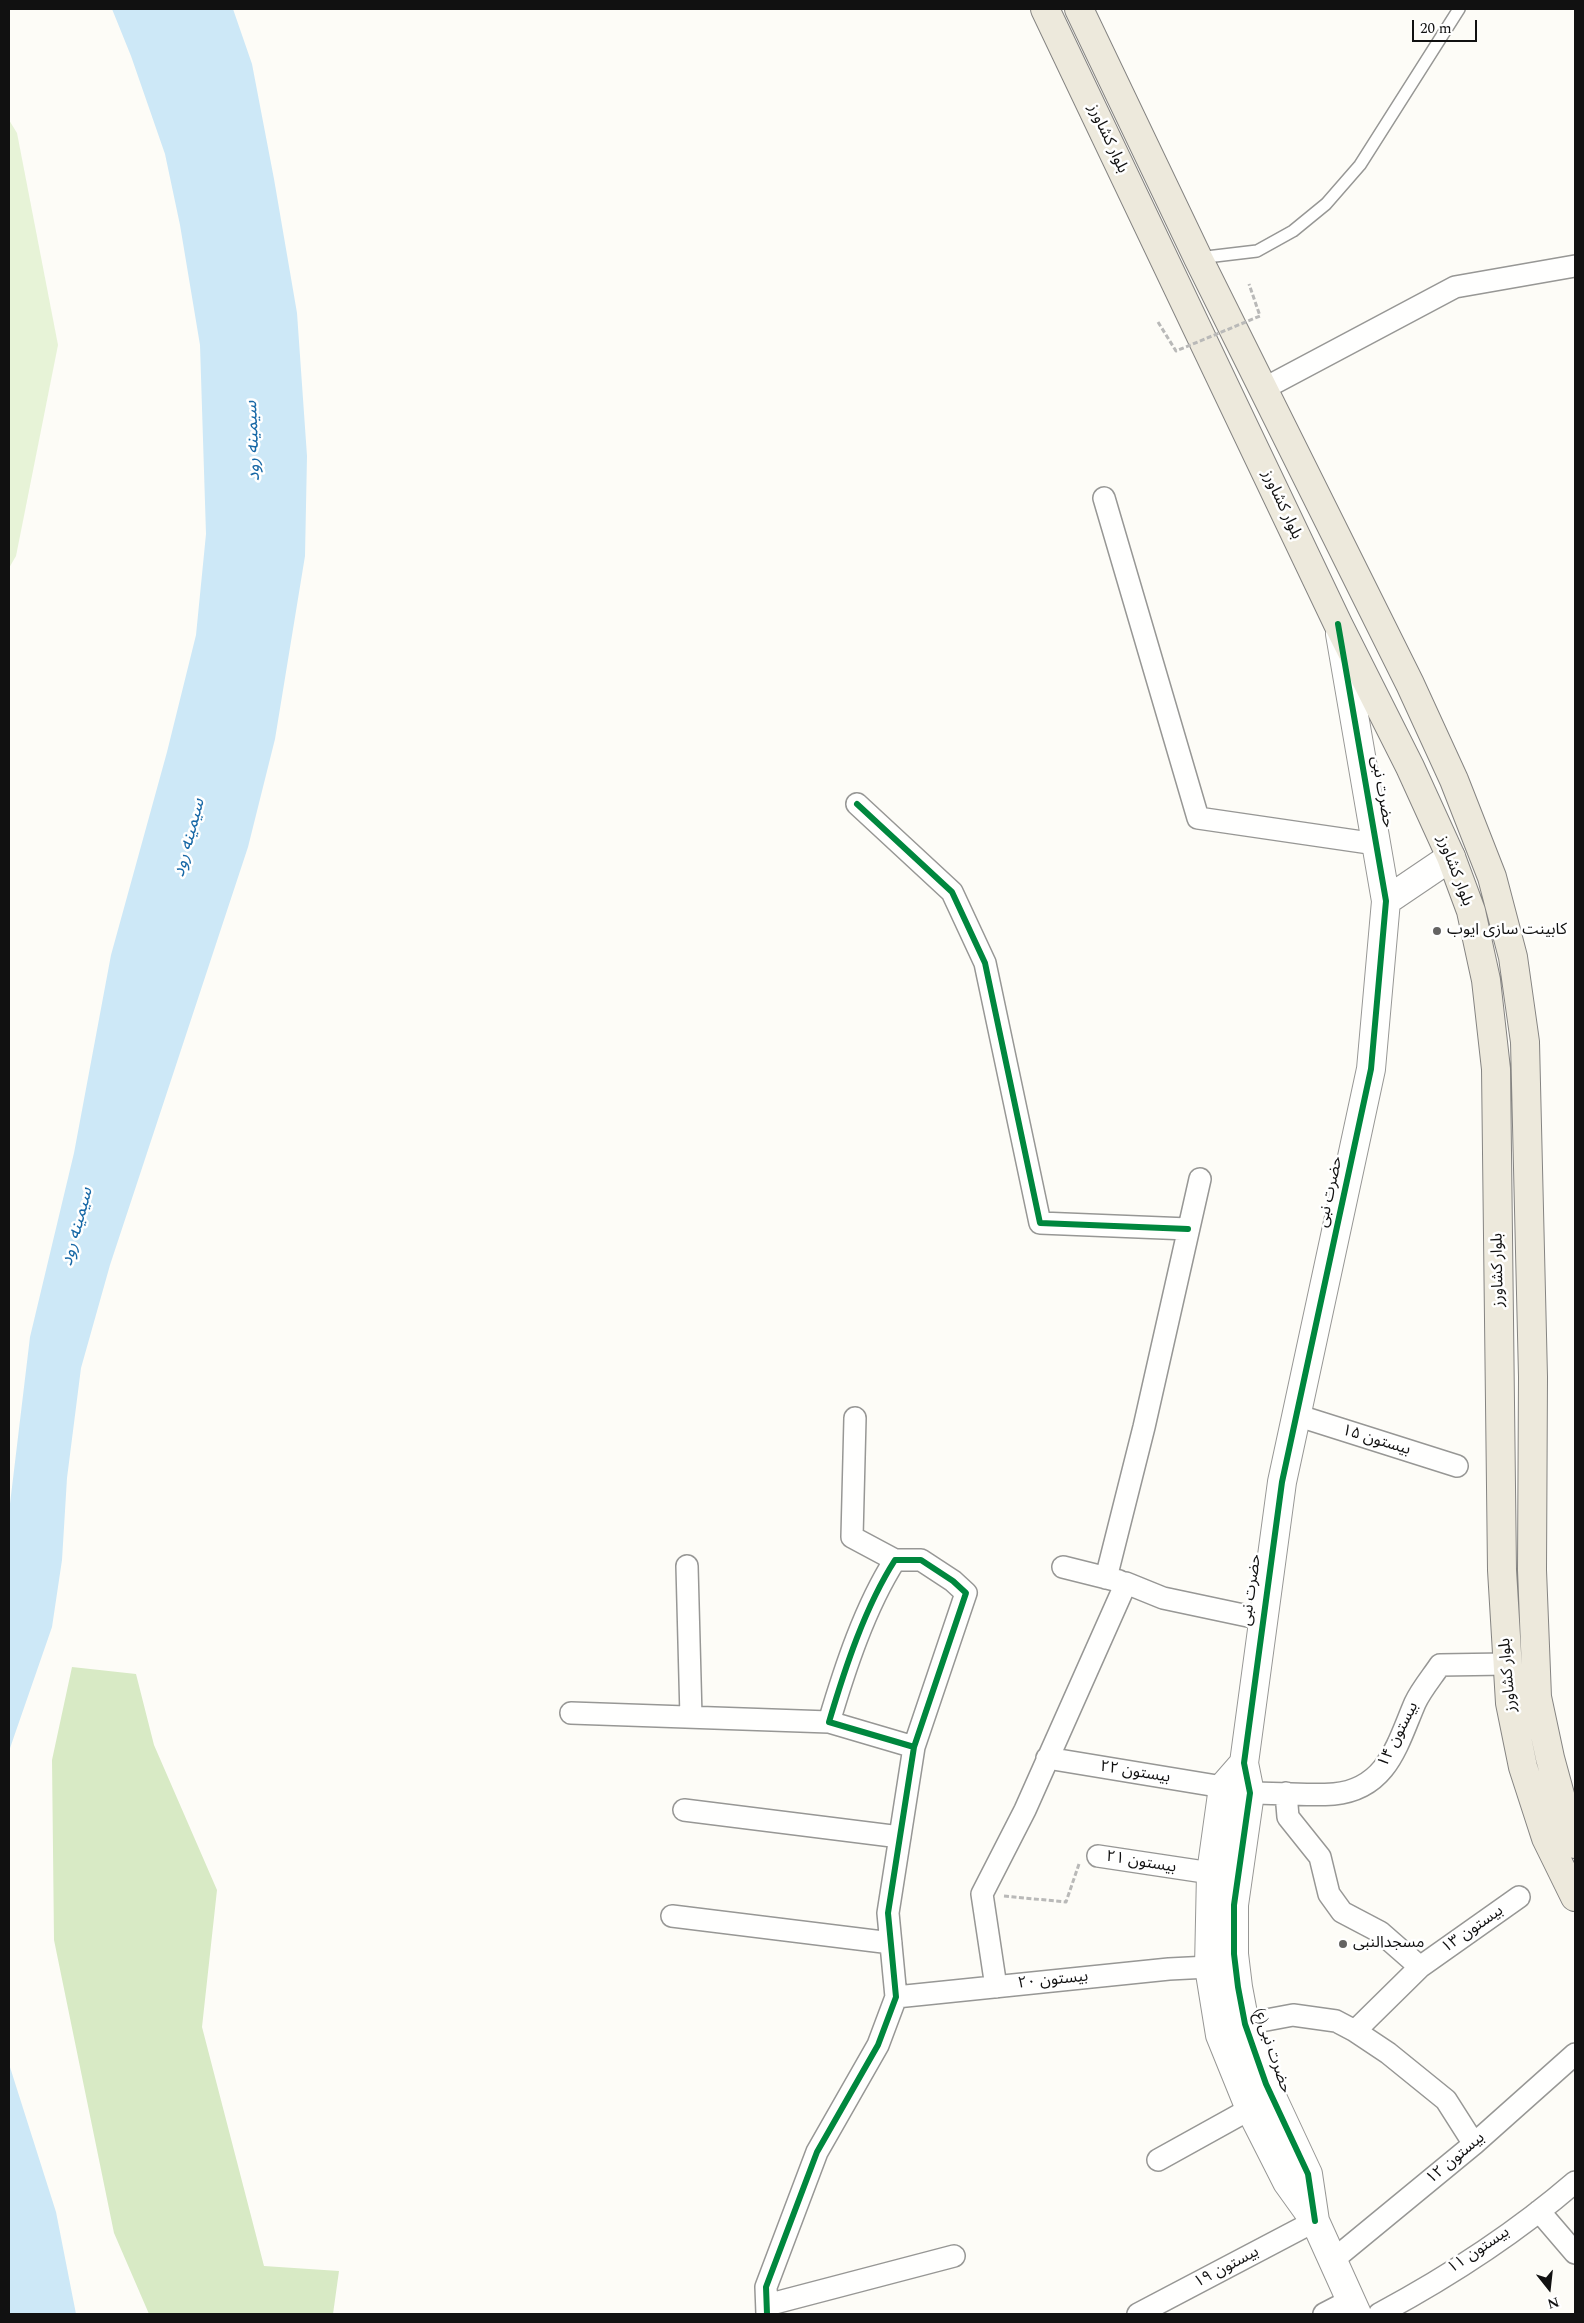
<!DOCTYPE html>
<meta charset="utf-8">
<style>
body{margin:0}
#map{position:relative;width:1584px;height:2323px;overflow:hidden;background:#fdfcf7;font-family:Spectral,serif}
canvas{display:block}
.frame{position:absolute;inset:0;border:10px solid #111;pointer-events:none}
.north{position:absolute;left:1524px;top:2263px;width:50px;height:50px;-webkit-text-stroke:4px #fff;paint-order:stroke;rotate:164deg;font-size:14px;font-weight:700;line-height:20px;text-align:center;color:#111}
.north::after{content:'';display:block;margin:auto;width:18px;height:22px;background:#111;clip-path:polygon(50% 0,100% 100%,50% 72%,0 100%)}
.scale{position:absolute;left:1412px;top:20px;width:65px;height:22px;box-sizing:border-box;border:2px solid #111;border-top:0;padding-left:6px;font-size:15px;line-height:18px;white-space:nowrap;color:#111;-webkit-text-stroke:4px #fff;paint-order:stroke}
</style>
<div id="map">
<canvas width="1584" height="2323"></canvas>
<div class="frame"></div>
<div class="north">N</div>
<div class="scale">20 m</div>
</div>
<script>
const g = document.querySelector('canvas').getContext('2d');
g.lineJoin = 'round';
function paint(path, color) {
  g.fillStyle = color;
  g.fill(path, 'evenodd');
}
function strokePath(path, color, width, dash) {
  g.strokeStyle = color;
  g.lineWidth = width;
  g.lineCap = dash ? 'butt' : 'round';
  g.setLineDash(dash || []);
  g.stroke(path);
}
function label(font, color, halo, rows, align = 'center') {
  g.font = font + ' Spectral,"Noto Sans Arabic",serif';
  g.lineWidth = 5;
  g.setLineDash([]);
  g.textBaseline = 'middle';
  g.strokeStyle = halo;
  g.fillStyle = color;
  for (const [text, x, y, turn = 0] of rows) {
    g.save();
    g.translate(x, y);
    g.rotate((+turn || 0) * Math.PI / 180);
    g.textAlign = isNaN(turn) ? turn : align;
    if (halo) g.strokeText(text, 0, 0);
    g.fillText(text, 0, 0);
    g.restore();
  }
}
const green = new Path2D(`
 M9,120L17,133L58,345L16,556L9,568Z`);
const forest = new Path2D(`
 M72,1667L136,1674L154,1745L217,1890L202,2027L264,2266L339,2271L333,2314H149L114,2233L54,1940L52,1760Z`);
const water = new Path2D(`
 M112,9H233L252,64L274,179L297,313L307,456L305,556L275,739L248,847L110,1265L81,1368L67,1478L62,1560L52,1627L9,1751V1512L30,1337L74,1153L111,955L167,752L196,635L206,534L200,345L180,225L165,154L131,56Z
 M9,2064L56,2212L76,2314H9Z`);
const path = new Path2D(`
 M1004,1896L1066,1902L1079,1864`);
const service = new Path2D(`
 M1198,258L1257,251L1293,231L1326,204L1360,165L1459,9`);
const minor = new Path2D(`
 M1265,388L1455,287L1575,266
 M1104,498L1198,818L1376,844
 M857,804L952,892L985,963L1040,1223L1188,1229
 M1296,1415L1457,1466
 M855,1418L852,1537L895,1560
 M687,1566L691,1717
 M1063,1567L1119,1581
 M1106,1578L1144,1427L1200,1179
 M571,1713L829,1722
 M1047,1758L1223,1787
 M1250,1793C1278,1793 1307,1796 1334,1794C1387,1789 1397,1745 1415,1703C1421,1690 1432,1677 1440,1665L1507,1664
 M1286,1793L1288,1817L1320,1857L1329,1894L1342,1912L1380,1932L1420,1967L1519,1897
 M684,1810L900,1837
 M1098,1856L1211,1873
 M672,1916L891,1943
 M996,1987L982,1894L1025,1810L1126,1583L1163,1598L1262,1619
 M896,1997L1169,1969L1209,1967
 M1245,2024L1293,2015L1336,2021L1355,2031L1388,2053L1446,2100L1474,2144
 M1355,2031L1420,1967
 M1158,2160L1250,2109
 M1539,2211L1575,2253
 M1333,2260L1474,2144L1575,2054
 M767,2305L954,2256
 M767,2314L766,2287L817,2152L878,2045L896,1997L888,1913L914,1747L966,1593L953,1581L921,1560H895C865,1607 845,1668 829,1722L914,1747
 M1138,2314L1315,2221
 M1324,2314L1351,2300
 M1379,2314C1446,2278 1517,2232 1575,2182`);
const tertiary = new Path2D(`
 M1386,901L1451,857
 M1244,1763L1223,1787L1211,1873L1209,1967L1220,2035L1250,2109L1287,2182L1315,2221L1357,2314
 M1315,2221L1308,2174L1266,2084L1245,2024L1238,1987L1234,1954V1905L1250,1793L1244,1763L1282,1482L1371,1069L1386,901L1340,634`);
const primary = new Path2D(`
 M1045,9L1338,624L1410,767L1451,857L1471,911L1486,980L1496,1069L1502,1570L1510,1703L1523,1767L1546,1838L1575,1897
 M1079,9L1198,258L1410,684L1454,780L1492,877L1513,957L1525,1042L1533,1377L1532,1570L1537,1697L1550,1758L1571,1835L1575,1844`);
const pathBridge = new Path2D(`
 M1158,322L1176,351L1260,316L1249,284`);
const cycleway = new Path2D(`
 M857,804L952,892L985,963L1040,1223L1188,1229
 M1315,2221L1308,2174L1266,2084L1245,2024L1238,1987L1234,1954V1905L1250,1793L1244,1763L1282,1482L1371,1069L1386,901L1338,624
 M767,2314L766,2287L817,2152L878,2045L896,1997L888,1913L914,1747L966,1593L953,1581L921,1560H895C865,1607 845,1668 829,1722L914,1747`);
const markers = [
 [1437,931,5,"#646362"],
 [1343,1944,5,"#646362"]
];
const streetNames = [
 ["بلوار کشاورز",1107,139,65],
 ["بلوار کشاورز",1281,505,65],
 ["حضرت نبی",1381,792,80],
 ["بلوار کشاورز",1454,871,69],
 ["حضرت نبی",1331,1192,-78],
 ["بلوار کشاورز",1499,1270,-91],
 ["بیستون ۱۵",1376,1441,17],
 ["حضرت نبی",1252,1590,-82],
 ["بلوار کشاورز",1509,1675,-95],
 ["بیستون ۱۴",1399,1735,-63],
 ["بیستون ۲۲",1135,1773,9],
 ["بیستون ۲۱",1141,1863,9],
 ["بیستون ۱۳",1473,1930,-35],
 ["بیستون ۲۰",1053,1981,-6],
 ["حضرت نبی(ع)",1271,2051,71],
 ["بیستون ۱۲",1456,2159,-40],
 ["بیستون ۱۱",1479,2251,-34],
 ["بیستون ۱۹",1227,2268,-28]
];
const poiNames = [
 ["کابینت سازی ایوب",1447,931],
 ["مسجدالنبی",1353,1944]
];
const waterNames = [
 ["سیمینه رود",254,441,-92],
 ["سیمینه رود",190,838,-75],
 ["سیمینه رود",78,1227,-75]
];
paint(green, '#e7f3d7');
paint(forest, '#d8eac5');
paint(water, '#cde8f7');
strokePath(service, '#979795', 14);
strokePath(minor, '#979795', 24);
strokePath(tertiary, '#979795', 30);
strokePath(primary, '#858482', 30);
strokePath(path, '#b9b9b8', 3, [5, 2.5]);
strokePath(service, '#fffffe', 11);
strokePath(minor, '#fffffe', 21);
strokePath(tertiary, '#fffffe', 28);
strokePath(primary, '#ede9dc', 28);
strokePath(pathBridge, '#b9b9b8', 3, [5, 2.5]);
strokePath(cycleway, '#00873e', 6);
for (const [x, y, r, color] of markers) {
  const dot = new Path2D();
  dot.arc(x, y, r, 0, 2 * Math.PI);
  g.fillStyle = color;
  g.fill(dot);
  strokePath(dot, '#fff', 2);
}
label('16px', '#111', '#fff', streetNames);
label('16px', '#111', '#fff', poiNames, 'left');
label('italic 18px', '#1768a6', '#fff', waterNames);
</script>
